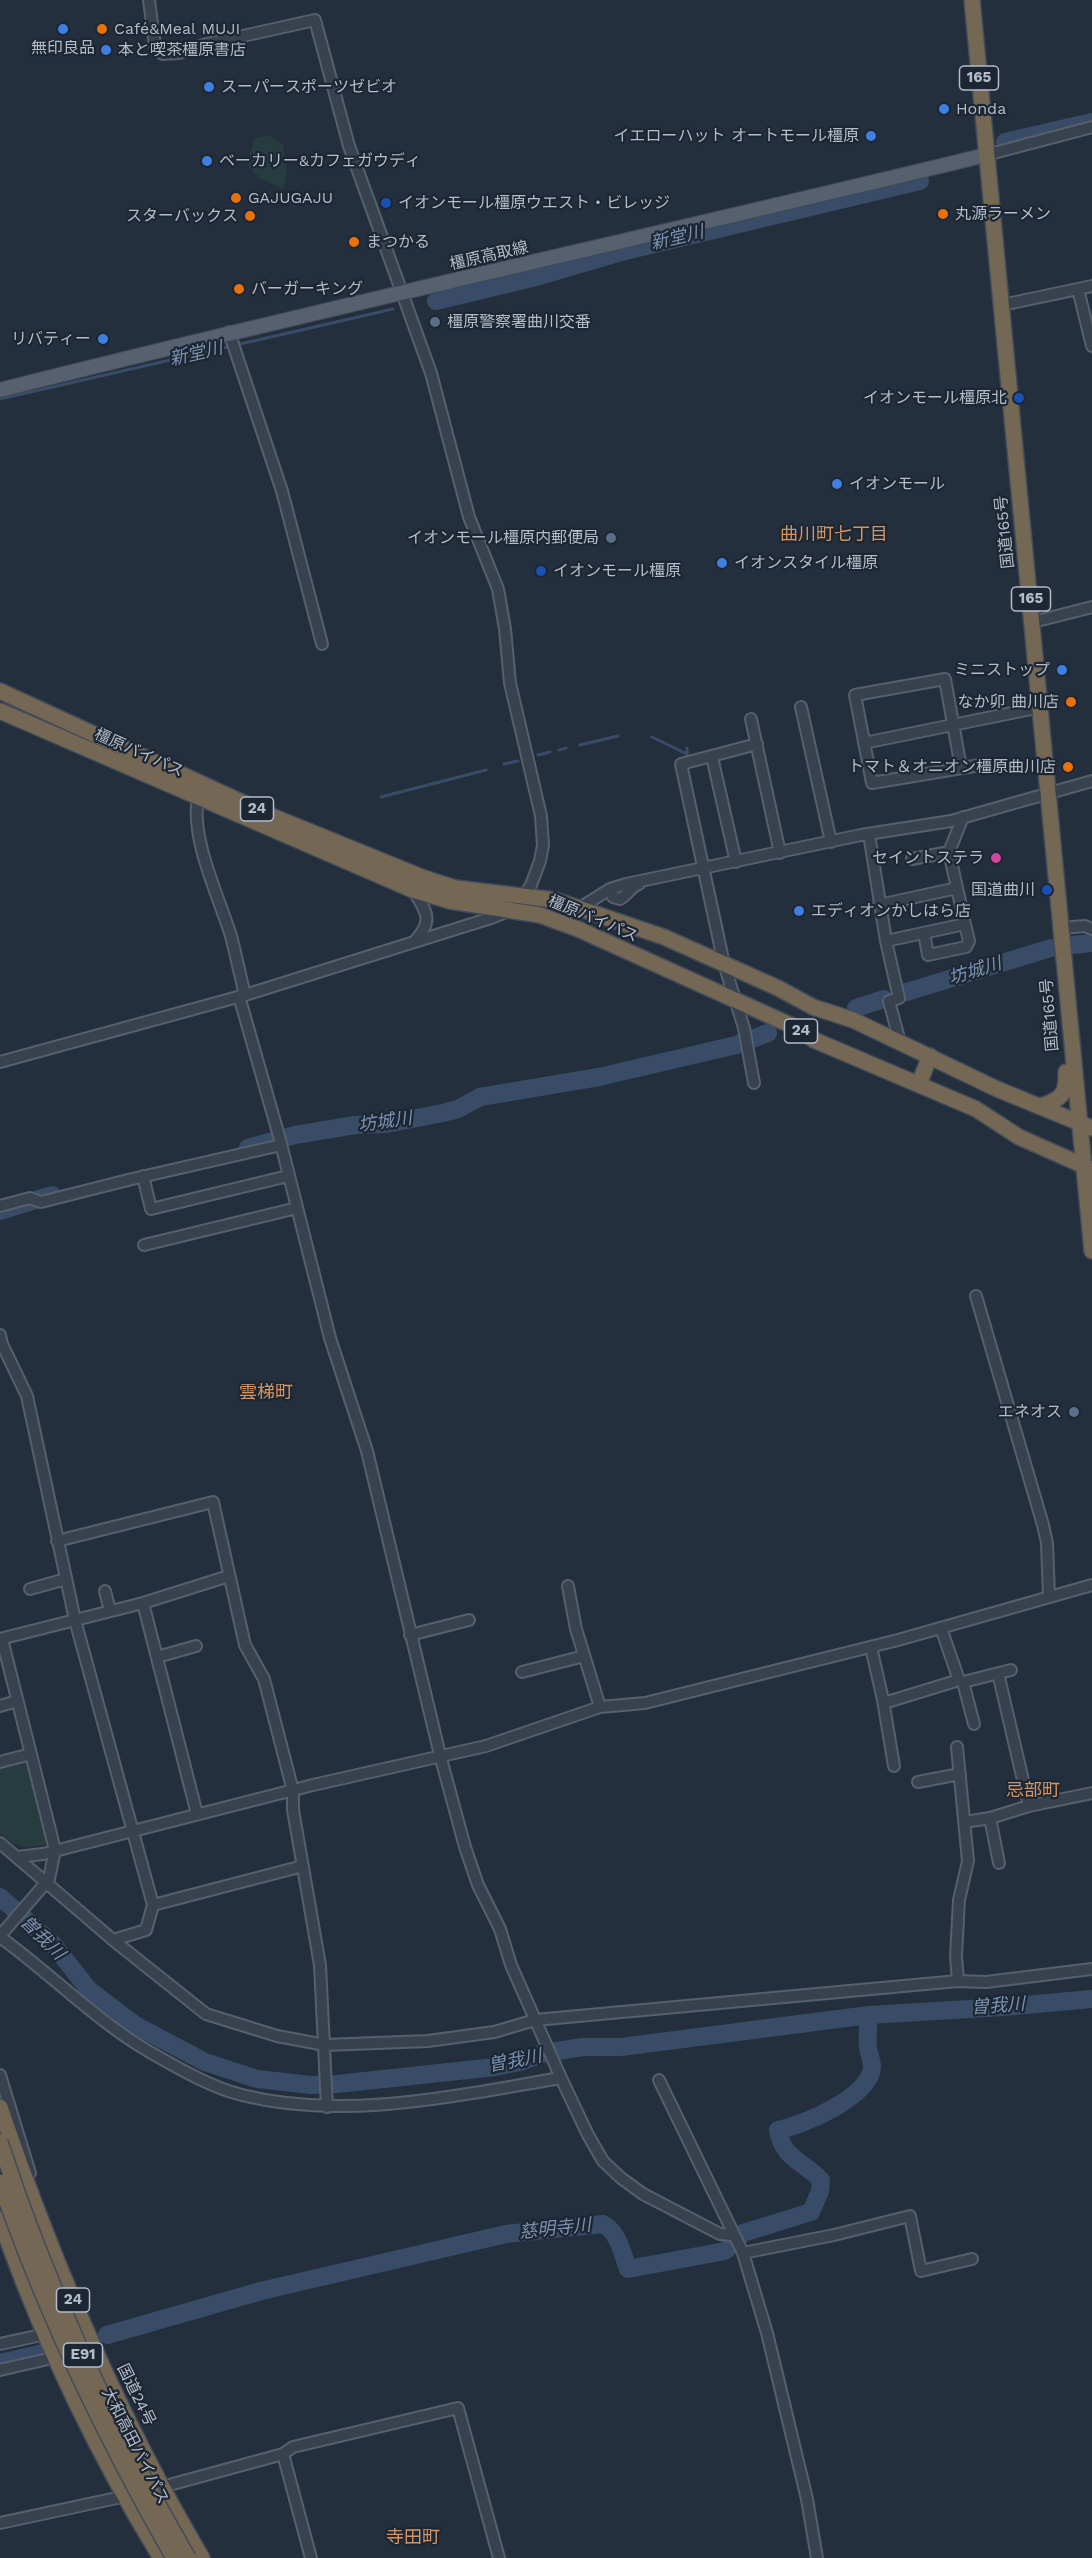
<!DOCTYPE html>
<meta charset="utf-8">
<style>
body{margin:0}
canvas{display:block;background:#242f3e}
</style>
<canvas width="1092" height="2558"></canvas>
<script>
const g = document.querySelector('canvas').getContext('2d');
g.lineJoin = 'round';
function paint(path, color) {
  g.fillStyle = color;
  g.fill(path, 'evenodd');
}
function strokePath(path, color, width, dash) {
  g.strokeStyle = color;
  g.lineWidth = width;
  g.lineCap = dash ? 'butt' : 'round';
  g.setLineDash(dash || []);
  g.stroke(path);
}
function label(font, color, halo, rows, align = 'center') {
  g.font = font + ' "Work Sans","Noto Sans JP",sans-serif';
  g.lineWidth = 4.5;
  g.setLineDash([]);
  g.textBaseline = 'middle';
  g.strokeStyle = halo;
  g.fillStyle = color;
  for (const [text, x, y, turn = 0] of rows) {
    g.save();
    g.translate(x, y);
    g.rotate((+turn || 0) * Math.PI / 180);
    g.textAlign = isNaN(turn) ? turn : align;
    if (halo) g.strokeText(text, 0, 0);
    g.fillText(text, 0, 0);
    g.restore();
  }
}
const green = new Path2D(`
 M268,135L283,145L287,170L283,189L259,178L247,164L255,138Z
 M22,1759L28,1764L47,1838L44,1845C24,1850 15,1846 0,1833V1765Z`);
const stream = new Path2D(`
 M0,399L393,309
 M652,737L687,754
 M580,745L618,736
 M559,750L566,748
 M538,755L550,752
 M687,758V748
 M504,764L518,761
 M381,797L486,770
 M709,870L724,937`);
const river = new Path2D(`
 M1005,142L1092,122
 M436,301L532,278L621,252L920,181
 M1072,945L1092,943
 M900,994L1051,948
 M856,1008L884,999
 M248,1148L295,1135L355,1125L386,1124L443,1113L458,1109L480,1097L599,1077L736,1045L768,1033
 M0,1211L52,1195
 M0,1897L52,1943L89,1990L135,2025L205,2062L257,2079L311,2085L337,2084L495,2067L520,2062L544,2053L583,2047H621L869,2015L1003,2007L1092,1999
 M107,2335L261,2291L506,2234L603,2224C619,2233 622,2253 628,2269L725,2251L743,2233L811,2212L820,2191L821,2180C803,2161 783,2159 778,2130C804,2125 870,2097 872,2067C872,2061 869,2054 868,2048C867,2038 868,2026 869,2015
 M0,2363L44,2353`);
const minor = new Path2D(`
 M986,155L1092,127
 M1078,289L1092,346
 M1002,305L1092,286
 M229,332L282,491L322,644
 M1033,622L1092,607
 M801,707L831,842
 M751,719L780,853
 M864,743L1041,707
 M712,757L736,862
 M961,768L945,679L855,695L872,783L986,764
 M198,798C190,838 219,897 231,936C236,955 240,975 245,995
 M869,834L886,941L899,998L889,1001L900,1042
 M912,859L949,852L963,817
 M610,889L613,897L620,899C628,895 630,887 639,884
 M413,890C426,912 435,919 414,942
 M879,905L957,888
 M578,909L610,889L626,884L861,835L951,821L1092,781
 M1061,928L1085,926L1092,929
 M924,933L928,955L966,947L969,941L965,924
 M886,941L965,924L949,852
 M239,996L279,1136L330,1338L367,1451L440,1755L465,1847L478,1885L500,1929L511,1965L561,2078L588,2135L603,2161L621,2178L643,2194L720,2234L732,2235
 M0,1062L245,995L491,918L511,910L521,901L531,885L540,861L543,845L541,816L510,683L505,629L498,589L469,517L431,373L349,146L315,20L207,44L179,53L162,54L155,46L149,0
 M754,1083L744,1028L724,964L681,764L757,744
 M143,1176L151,1209L288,1176
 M0,1206L30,1198L41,1202L128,1180L281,1145
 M144,1245L297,1208
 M976,1296L1043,1525L1047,1543L1049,1597
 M0,1335L2,1344L27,1396L75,1620L153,1905L146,1930L113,1940
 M57,1541L213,1502L245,1645L264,1679L293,1791V1810L320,1965L327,2107
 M568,1586L576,1629L600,1707
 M30,1589L66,1579
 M105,1591L110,1611
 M143,1603L197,1814
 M941,1628L959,1680L963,1682L1011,1670
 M410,1635L469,1620
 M0,1639L143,1603L229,1576
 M871,1647L883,1700L894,1766
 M157,1657L196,1646
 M522,1672L584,1656
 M998,1673L1029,1806
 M963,1682L974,1724
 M884,1703L959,1680
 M0,1706L17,1701
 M957,1747L968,1861L959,1900L956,1956L958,1981
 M0,1762L31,1754
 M918,1782L960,1774
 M990,1818L999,1863
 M965,1822L990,1818L1029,1806L1092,1793
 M0,1843L113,1940L206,2014L277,2036L325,2045L428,2041L494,2032L535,2020L958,1981L986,1982L1092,1969
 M17,1857L43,1854L313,1785L486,1746L600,1707L645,1703L898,1640L1092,1585
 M153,1905L303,1866
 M0,1936L49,1879L55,1850L2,1639
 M0,1937C50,1973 94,2019 148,2051C176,2067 210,2087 242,2095C346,2121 458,2095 561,2078
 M0,2075L30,2173
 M659,2080L743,2253L767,2333L807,2499L817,2558
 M743,2253L834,2235L910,2216L921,2271L972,2259
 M0,2344L46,2334
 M0,2370L57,2357
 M283,2454L311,2558
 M158,2488L283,2454L293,2447L458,2408L499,2558
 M0,2523L131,2495`);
const major = new Path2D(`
 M0,390C327,307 657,235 986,155`);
const highway = new Path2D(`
 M972,0L1092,1251
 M0,691L274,817L424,878L455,888L555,900L664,937L778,988L813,1007L853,1020L997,1089L1092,1128
 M0,711L413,890L450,901L540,915L578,929L797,1028L814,1040L976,1109L1019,1137L1091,1169
 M919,1084L930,1056
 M1041,1106C1062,1099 1067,1094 1066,1072
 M0,2107C53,2263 118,2416 202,2558
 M0,2219C41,2336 96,2452 161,2558`);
const highwayBridge = new Path2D(`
 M0,2142C47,2287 112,2426 188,2558
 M0,2182C45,2312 105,2438 174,2558`);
const markers = [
 [63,29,6,"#3f7fe0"],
 [102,29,6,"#e8710a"],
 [106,50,6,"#3f7fe0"],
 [209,87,6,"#3f7fe0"],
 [944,109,6,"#3f7fe0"],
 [871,136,6,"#3f7fe0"],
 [207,161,6,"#3f7fe0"],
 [236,198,6,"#e8710a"],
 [386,203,6,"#1a4fb4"],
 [943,214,6,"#e8710a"],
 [250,216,6,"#e8710a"],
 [354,242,6,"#e8710a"],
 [239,289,6,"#e8710a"],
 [435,322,6,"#5c6f8a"],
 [103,339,6,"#3f7fe0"],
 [1019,398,6,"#1a4fb4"],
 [837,484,6,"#3f7fe0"],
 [611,538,6,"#5c6f8a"],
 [722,563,6,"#3f7fe0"],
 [541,571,6,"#1a4fb4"],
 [1062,670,6,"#3f7fe0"],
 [1071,702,6,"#e8710a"],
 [1068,767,6,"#e8710a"],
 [996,858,6,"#d1479c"],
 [1047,890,6,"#1a4fb4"],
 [799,911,6,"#3f7fe0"],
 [1074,1412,6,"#5c6f8a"]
];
const shields = [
 [979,78,39],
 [1031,599,39],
 [257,809,33],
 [801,1031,33],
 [73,2300,33],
 [83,2355,39]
];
const shieldNames = [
 ["165",979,78],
 ["165",1031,599],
 ["24",257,809],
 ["24",801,1031],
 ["24",73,2300],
 ["E91",83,2355]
];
const poiNames = [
 ["Café&Meal MUJI",114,29],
 ["無印良品",63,48,"center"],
 ["本と喫茶橿原書店",118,50],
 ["スーパースポーツゼビオ",221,87],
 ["Honda",956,109],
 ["イエローハット オートモール橿原",859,136,"right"],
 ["ベーカリー&カフェガウディ",219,161],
 ["GAJUGAJU",248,198],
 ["イオンモール橿原ウエスト・ビレッジ",398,203],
 ["丸源ラーメン",955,214],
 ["スターバックス",238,216,"right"],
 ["まつかる",366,242],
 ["バーガーキング",251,289],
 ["橿原警察署曲川交番",447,322],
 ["リバティー",91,339,"right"],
 ["イオンモール橿原北",1007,398,"right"],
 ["イオンモール",849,484],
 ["イオンモール橿原内郵便局",599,538,"right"],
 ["イオンスタイル橿原",734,563],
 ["イオンモール橿原",553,571],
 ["ミニストップ",1050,670,"right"],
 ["なか卯 曲川店",1059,702,"right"],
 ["トマト＆オニオン橿原曲川店",1056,767,"right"],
 ["セイントステラ",984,858,"right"],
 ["国道曲川",1035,890,"right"],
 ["エディオンかしはら店",811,911],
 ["エネオス",1062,1412,"right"]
];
const streetNames = [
 ["橿原高取線",489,256,-13],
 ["国道165号",1005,532,-96],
 ["橿原バイパス",139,753,24],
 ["橿原バイパス",593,919,23],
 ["国道165号",1050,1015,-95],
 ["国道24号",136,2395,64],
 ["大和高田バイパス",135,2446,63]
];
const waterNames = [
 ["新堂川",677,238,-13],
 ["新堂川",196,354,-13],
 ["坊城川",975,971,-17],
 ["坊城川",385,1122,-8],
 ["曽我川",42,1938,45],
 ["曽我川",998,2006,-4],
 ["曽我川",515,2061,-11],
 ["慈明寺川",555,2229,-6]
];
const neighbourhoodNames = [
 ["曲川町七丁目",834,535],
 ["雲梯町",266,1393],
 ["忌部町",1033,1791],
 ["寺田町",413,2538]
];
paint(green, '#263c3f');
strokePath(stream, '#394c67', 3);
strokePath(river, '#394c67', 18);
strokePath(minor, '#565f6c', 14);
strokePath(major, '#414a57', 16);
strokePath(highway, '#434c59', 18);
strokePath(minor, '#38414e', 10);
strokePath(major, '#56606e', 14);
strokePath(highway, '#746855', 15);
strokePath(highwayBridge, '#434c59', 18, []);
strokePath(highwayBridge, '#746855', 15);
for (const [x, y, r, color] of markers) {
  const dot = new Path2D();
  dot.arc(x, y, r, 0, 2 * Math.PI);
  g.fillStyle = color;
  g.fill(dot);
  strokePath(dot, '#1d2633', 2);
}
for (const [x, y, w] of shields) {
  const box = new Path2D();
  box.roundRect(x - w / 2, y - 12, w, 24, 4.5);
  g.fillStyle = '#1d2633';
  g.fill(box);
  strokePath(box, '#b4bcc9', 1.5);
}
label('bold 15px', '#b4bcc9', null, shieldNames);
label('16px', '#b4bcc9', '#1d2633', poiNames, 'left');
label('16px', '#b4bcc9', '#1d2633', streetNames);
label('italic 18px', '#7c92b1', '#1d2633', waterNames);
label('18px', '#d59563', '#1d2633', neighbourhoodNames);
</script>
